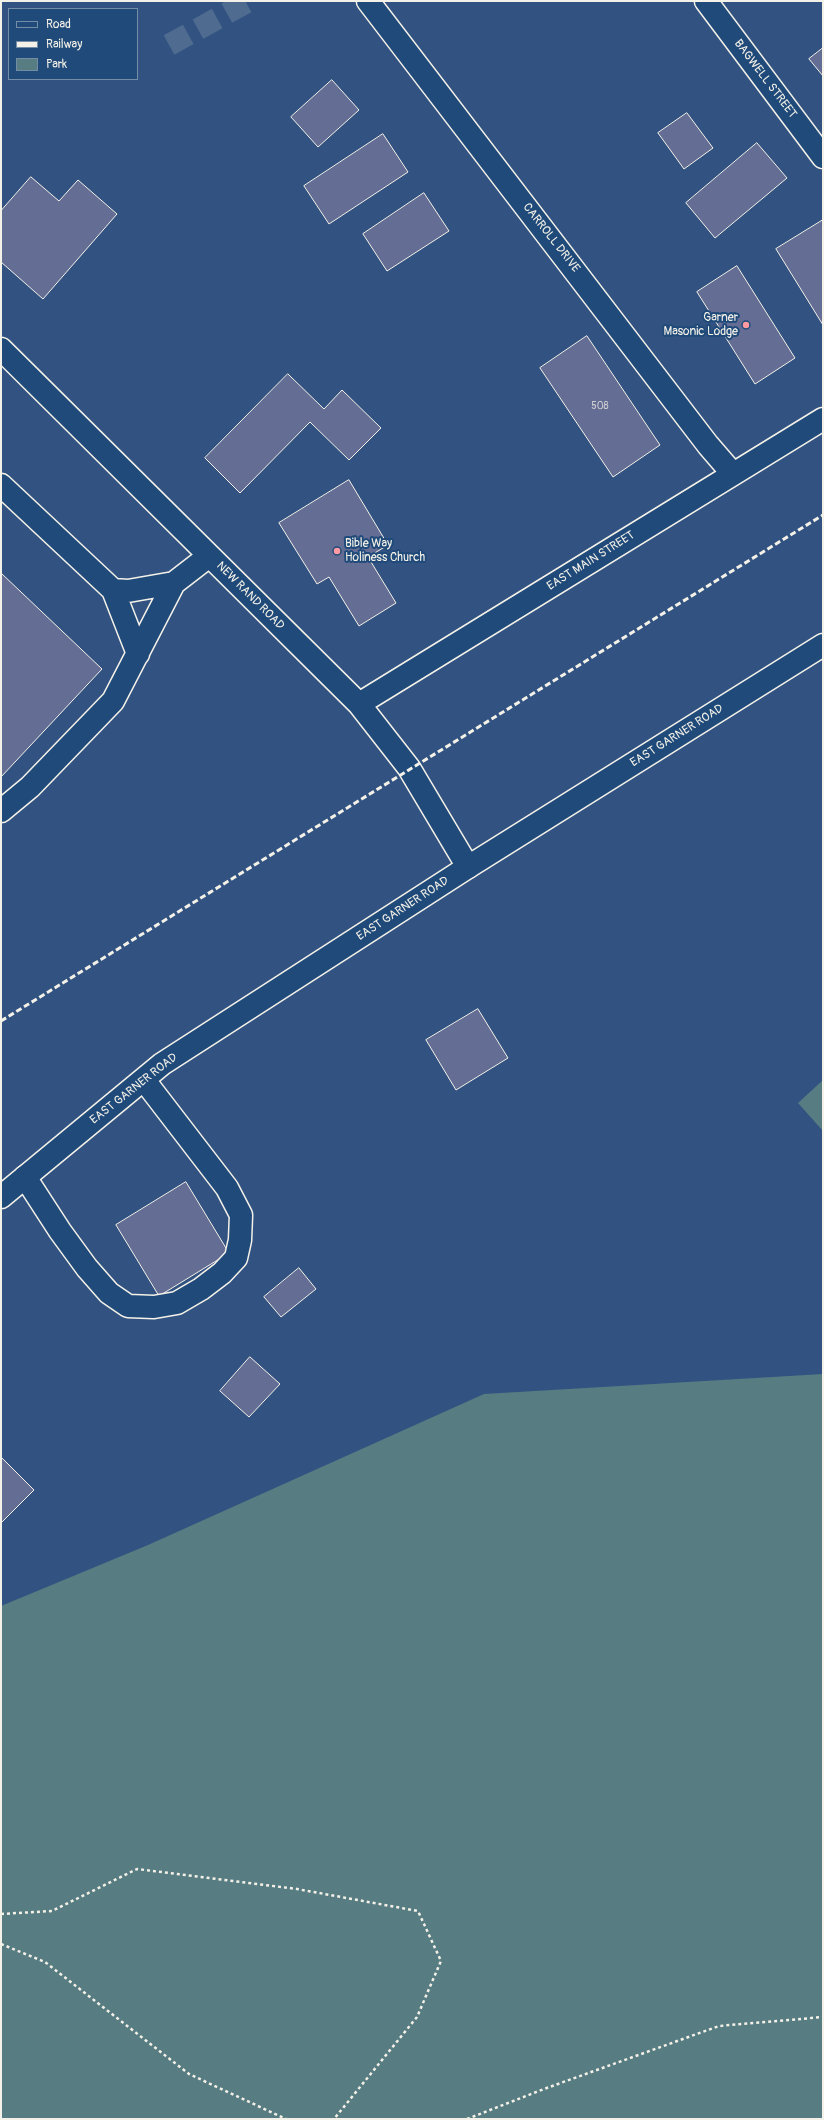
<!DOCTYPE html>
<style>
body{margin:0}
#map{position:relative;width:824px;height:2120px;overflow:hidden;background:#325381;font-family:Pangolin,sans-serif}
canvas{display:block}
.frame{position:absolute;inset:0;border:2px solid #f4f1e8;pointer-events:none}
.legend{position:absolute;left:8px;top:8px;width:130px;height:72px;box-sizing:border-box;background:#1f4a7a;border:1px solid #748da6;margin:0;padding:5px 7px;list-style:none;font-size:12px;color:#f4f1e8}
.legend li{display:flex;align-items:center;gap:8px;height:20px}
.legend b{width:20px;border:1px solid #748da6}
</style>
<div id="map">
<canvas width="824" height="2120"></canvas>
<div class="frame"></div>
<ul class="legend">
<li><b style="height:5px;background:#1f4a7a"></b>Road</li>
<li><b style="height:5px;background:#f4f1e8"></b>Railway</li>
<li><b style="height:11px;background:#577c82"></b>Park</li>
</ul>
</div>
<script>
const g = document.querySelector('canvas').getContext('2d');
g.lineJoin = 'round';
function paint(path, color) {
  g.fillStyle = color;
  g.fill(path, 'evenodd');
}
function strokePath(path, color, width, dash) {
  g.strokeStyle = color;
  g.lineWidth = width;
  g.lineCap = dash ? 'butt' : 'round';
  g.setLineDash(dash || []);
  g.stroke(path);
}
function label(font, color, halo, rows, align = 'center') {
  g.font = font + ' Pangolin,sans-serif';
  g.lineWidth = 4;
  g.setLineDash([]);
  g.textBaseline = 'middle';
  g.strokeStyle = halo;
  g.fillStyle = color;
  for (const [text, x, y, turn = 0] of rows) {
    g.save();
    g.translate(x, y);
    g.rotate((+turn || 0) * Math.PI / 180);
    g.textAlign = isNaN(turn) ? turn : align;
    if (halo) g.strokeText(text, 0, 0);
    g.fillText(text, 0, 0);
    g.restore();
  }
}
const green = new Path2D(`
 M823,1080V1131L798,1103Z
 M823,1374V2119H1V1606L148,1545L484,1394Z`);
const building = new Path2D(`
 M823,48V76L809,59Z
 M332,80L359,110L318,147L291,117Z
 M687,113L713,148L684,169L658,133Z
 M383,134L408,172L329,224L304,186Z
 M757,143L787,178L715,238L686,203Z
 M31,177L59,201L78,180L117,214L43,299L1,262V211Z
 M424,193L449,231L387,271L363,234Z
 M823,220V325L776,249Z
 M737,266L795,358L755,384L697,292Z
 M587,336L660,445L613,477L540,368Z
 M288,374L324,409L342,390L381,428L349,460L310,422L240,493L205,458Z
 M349,480L388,545L368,557L396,603L359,626L329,577L317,584L279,523Z
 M1,573L102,669L1,777Z
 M478,1009L508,1058L456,1090L426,1040Z
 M186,1182L229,1253L159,1296L116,1225Z
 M299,1268L316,1289L281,1317L264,1297Z
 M250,1357L280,1384L249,1417L220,1391Z
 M1,1457L34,1490L1,1523Z`);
const minorTunnel = new Path2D(`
 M169,45L249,1`);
const path = new Path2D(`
 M1,1914L52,1911L137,1869L297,1889L418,1911L441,1961L417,2017L334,2119
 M1,1944L45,1962L189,2074L286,2119
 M467,2119L544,2089L719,2026L823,2017`);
const minor = new Path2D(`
 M368,1L708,445L733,474
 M706,1L823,157
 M1,349L359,704L409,768L468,867
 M1,485L113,590L138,654
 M113,590L128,591L174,583
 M359,704L823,419
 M1,811L30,787L113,701L174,583L209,556
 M25,1177L60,1231L87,1268L109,1293L128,1306L154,1307L177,1303L201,1289L222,1273L236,1258L240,1240L241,1215L227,1188L144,1080`);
const major = new Path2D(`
 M1,1197L162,1064L468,867L823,645`);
const rail = new Path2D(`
 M1,1021L823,515`);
const markers = [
 [746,325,4,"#ff9aa2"],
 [337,551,4,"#ff9aa2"]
];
const numberNames = [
 ["508",600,406]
];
const streetNames = [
 ["BAGWELL STREET",765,79,53],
 ["CARROLL DRIVE",551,238,52],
 ["EAST MAIN STREET",591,561,-32],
 ["NEW RAND ROAD",250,596,45],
 ["EAST GARNER ROAD",677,736,-32],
 ["EAST GARNER ROAD",403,909,-33],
 ["EAST GARNER ROAD",134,1089,-38]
];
const poiNames = [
 ["Garner",738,318],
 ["Masonic Lodge",738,332],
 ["Bible Way",345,544,"left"],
 ["Holiness Church",345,558,"left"]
];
paint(green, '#577c82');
paint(building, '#646d94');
strokePath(building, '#f4f1e8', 1);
strokePath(minorTunnel, '#4f6b90', 22, [22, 11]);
strokePath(minor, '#f4f1e8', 25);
strokePath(major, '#f4f1e8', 25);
strokePath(path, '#f4f1e8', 2.5, [3, 3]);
strokePath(minor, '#1f4a7a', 22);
strokePath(major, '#1f4a7a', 22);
strokePath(rail, '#f4f1e8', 3, [6, 3]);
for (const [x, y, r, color] of markers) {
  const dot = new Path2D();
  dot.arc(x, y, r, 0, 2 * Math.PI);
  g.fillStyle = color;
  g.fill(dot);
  strokePath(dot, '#1f4a7a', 1.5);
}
label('10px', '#d0d0d3', null, numberNames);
label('12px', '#f4f1e8', '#1f4a7a', streetNames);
label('12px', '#f4f1e8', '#1f4a7a', poiNames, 'right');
</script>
